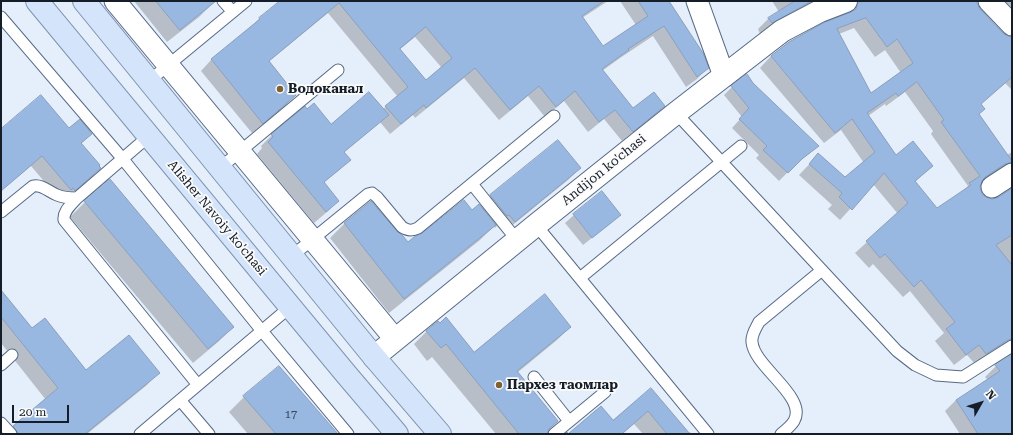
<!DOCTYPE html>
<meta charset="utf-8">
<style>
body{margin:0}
#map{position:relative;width:1013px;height:435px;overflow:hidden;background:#e5eefb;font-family:"Roboto Serif",serif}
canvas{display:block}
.frame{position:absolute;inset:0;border:2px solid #151d28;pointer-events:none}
.north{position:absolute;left:961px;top:383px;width:40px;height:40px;-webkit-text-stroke:3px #fbfbfb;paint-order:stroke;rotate:51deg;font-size:11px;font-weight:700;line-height:16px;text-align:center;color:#151d28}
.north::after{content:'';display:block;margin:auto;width:14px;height:18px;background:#151d28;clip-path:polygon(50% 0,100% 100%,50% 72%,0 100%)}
.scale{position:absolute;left:12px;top:405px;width:57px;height:18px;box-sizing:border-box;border:2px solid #151d28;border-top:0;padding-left:5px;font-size:12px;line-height:14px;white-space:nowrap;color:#151d28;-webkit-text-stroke:3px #fbfbfb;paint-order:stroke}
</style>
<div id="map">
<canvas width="1013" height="435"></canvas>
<div class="frame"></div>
<div class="north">N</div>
<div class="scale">20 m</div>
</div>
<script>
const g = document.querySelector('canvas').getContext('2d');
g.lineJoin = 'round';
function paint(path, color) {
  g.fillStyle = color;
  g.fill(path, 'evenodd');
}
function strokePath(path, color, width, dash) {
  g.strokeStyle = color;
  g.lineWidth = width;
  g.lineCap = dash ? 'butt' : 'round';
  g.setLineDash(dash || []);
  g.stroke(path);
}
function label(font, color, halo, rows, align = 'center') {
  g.font = font + ' "Roboto Serif",serif';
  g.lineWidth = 3.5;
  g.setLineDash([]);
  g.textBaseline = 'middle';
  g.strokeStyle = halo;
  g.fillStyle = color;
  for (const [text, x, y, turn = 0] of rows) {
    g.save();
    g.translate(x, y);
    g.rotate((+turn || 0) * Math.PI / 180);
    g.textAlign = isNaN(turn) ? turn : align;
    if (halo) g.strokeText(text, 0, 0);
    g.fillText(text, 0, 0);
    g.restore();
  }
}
const shadow = new Path2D(`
 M134,1H208L211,5L199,17L167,42Z
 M281,1H608L582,18L603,47L636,25L620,1H669L707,68L697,79L686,87L653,36L620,58L602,71L633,110L664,106L653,116L622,141L604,119L588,132L564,101L545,117L528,96L499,120L464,78L415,118L413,115L390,134L380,122L343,153L349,160L338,171L323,183L338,201L327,212L314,223L257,154L262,148L261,146L272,135L331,125L383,109L398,97L328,13L268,62L295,95L285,106L252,133L201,71L211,60L249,29L259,19ZM415,37L442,68L426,82L399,50Z
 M772,1H827L802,11L760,34L758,29L769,18L779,12Z
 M840,1H976V4L980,10L1003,34L1012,38V90L1005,83L980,105L978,115L1007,155L1012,152V181L993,175L980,183L979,188L981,194L986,199L993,200L999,198L1012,189V434H960L945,411L956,400L988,380L985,377L996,366L1008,358L1007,354L975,364L967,355L954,365L935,341L944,333L910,291L903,297L873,264L869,268L855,253L898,214L873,184L840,220L828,209L832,205L799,175L818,155L845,178L864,163L841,130L824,143L760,68L771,56L789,42L847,15V8ZM854,28L875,57L885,50L901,73L871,95L839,34ZM905,92L933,131L931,134L968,186L961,193L937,210L915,182L932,166L896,156L868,116L885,104L886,106Z
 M982,1H1011L1012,32Z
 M746,76L752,83L817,146L809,154L795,165L779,181L756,158L759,155L732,128L742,117L724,95L732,87Z
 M69,130L91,134L81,144L99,168L89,179L64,200H60L31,166L1,191V131Z
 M557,141L580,168L568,180L503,233L497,226L495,228L494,226L480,240L389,313L330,238L344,224L371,202L408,243L480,206L491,196Z
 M110,180L233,327L218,342L193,363L70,217L85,202Z
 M574,215H620L611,223L583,245L565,223Z
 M1,302L32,330L86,372L158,373L147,385L87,434H6L14,427L46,400L1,343Z
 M570,327L557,340L517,373L557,421L547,432L546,434H496L432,357L427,361L414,344L427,331L474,353Z
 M651,390L688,433L690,432L691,434H643L634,424L622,434H569L613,422Z
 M244,397L336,434H248L229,412Z`);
const building = new Path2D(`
 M156,1H216L180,30Z
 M280,1H604L582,16L603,46L648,16L638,1H669L703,53L709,68L697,77L664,26L628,49L629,50L602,69L633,108L654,92L665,106L633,132L615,110L599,122L575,91L556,107L539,86L510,110L475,68L426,108L424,105L401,124L385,106L408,87L339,3L269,61L296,95L263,124L211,59L260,19L259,18ZM426,27L452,58L426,80L400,49Z
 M795,1H812L772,23L768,18Z
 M858,1H977V4L980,9L1003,33L1008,36L1012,37V77L981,104L985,109L979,114L1012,161V162L1005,164L985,177L982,181L980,187L982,194L986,197L992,199L999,197L1012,188V235L996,245L1012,265V339L1008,340L986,354L979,345L966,355L946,329L955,322L921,280L914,287L885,254L880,258L866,241L908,203L884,173L852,210L839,197L842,193L809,164L818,153L845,177L875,152L852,119L835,133L771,56L789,42L825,22L851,12L856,9L858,3ZM866,18L887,47L897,39L913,63L871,93L837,29ZM917,82L944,120L941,122L980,176L969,183L971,185L937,208L915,181L933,166L913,141L896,155L867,113L896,93L898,96Z
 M747,74L753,83L819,146L803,158L788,173L763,150L767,146L739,119L749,108L731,86Z
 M369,92L389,115L344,152L351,160L324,182L339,201L326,212L268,142L273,137L271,134L305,106L307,109L314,103L331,124Z
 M41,95L69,128L80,119L92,134L81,143L100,165L99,166L101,168L75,191L73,188L71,190L42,156L1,191V129Z
 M558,140L581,168L515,222L509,215L507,216L490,195Z
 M110,179L234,327L208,349L84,201Z
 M602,191L621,215L592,238L573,214Z
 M464,200L472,210L479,204L496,225L404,299L344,223L371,201L397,231L403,236L408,242L414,237L422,233Z
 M1,290L32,328L45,318L86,370L129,335L160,373L85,434H18L16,430L13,426L58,388L1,317Z
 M545,294L571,327L517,371L558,421L549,429L547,434H519L446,344L441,348L426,331L438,321L440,323L446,317L474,352Z
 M1012,354V434H978L956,400L1000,371L995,365Z
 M279,366L338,434H276L243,396Z
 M651,388L690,434H667L648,411L623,433L625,434H565L567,432L568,434L601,406L613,420Z`);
const service = new Path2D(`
 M223,1L233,12
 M1,17L122,158L262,331L348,434
 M149,81L246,1
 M676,113L897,351L915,365L936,375L963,377L1012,346
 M149,136L77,198C71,205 63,211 64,220L198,385
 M220,168L338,70
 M472,184L517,240
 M1,212L33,186C42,184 49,192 57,195C63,198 70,198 77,198
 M536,225L708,434
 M292,256L368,194L372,193L377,197L402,227C408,231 412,231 418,228L554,116
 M580,278L741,146
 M1,365L12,355
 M534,377L569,421
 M180,400L209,434
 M1,423L11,434
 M140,434L290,307
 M554,434L605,392
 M781,434C786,430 791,426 794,421C808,397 754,367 752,342C751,335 756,328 759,322L822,270`);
const minor = new Path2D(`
 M115,1L395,339
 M697,1L724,76
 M989,1L1012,25
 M992,187L1012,174`);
const tertiary = new Path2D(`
 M374,357L536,225L676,113L782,31L820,11L846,1`);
const primary = new Path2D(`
 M37,1L346,374L397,434
 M84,1L374,357L440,434`);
const markers = [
 [280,89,4,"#7d6034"],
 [499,385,4,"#7d6034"]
];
const numberNames = [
 ["17",291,415]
];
const poiNames = [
 ["Водоканал",288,89],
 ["Пархез таомлар",507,385]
];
const streetNames = [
 ["Andijon ko'chasi",604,170,-39],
 ["Alisher Navoiy ko'chasi",217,218,50]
];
paint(shadow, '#0003');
paint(building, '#98b7e1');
strokePath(building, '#8a9fbc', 1);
strokePath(service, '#566a85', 13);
strokePath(minor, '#566a85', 23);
strokePath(tertiary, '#566a85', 24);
strokePath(primary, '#7f93b0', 24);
strokePath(service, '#fff', 11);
strokePath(minor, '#fff', 21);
strokePath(tertiary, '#fff', 22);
strokePath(primary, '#d4e5fb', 22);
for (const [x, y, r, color] of markers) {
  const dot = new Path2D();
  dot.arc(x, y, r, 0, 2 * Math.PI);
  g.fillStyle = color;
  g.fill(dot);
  strokePath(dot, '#fbfbfb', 1.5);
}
label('11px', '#364456', null, numberNames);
label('bold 13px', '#151d28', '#fbfbfb', poiNames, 'left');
label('13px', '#151d28', '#fbfbfb', streetNames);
</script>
